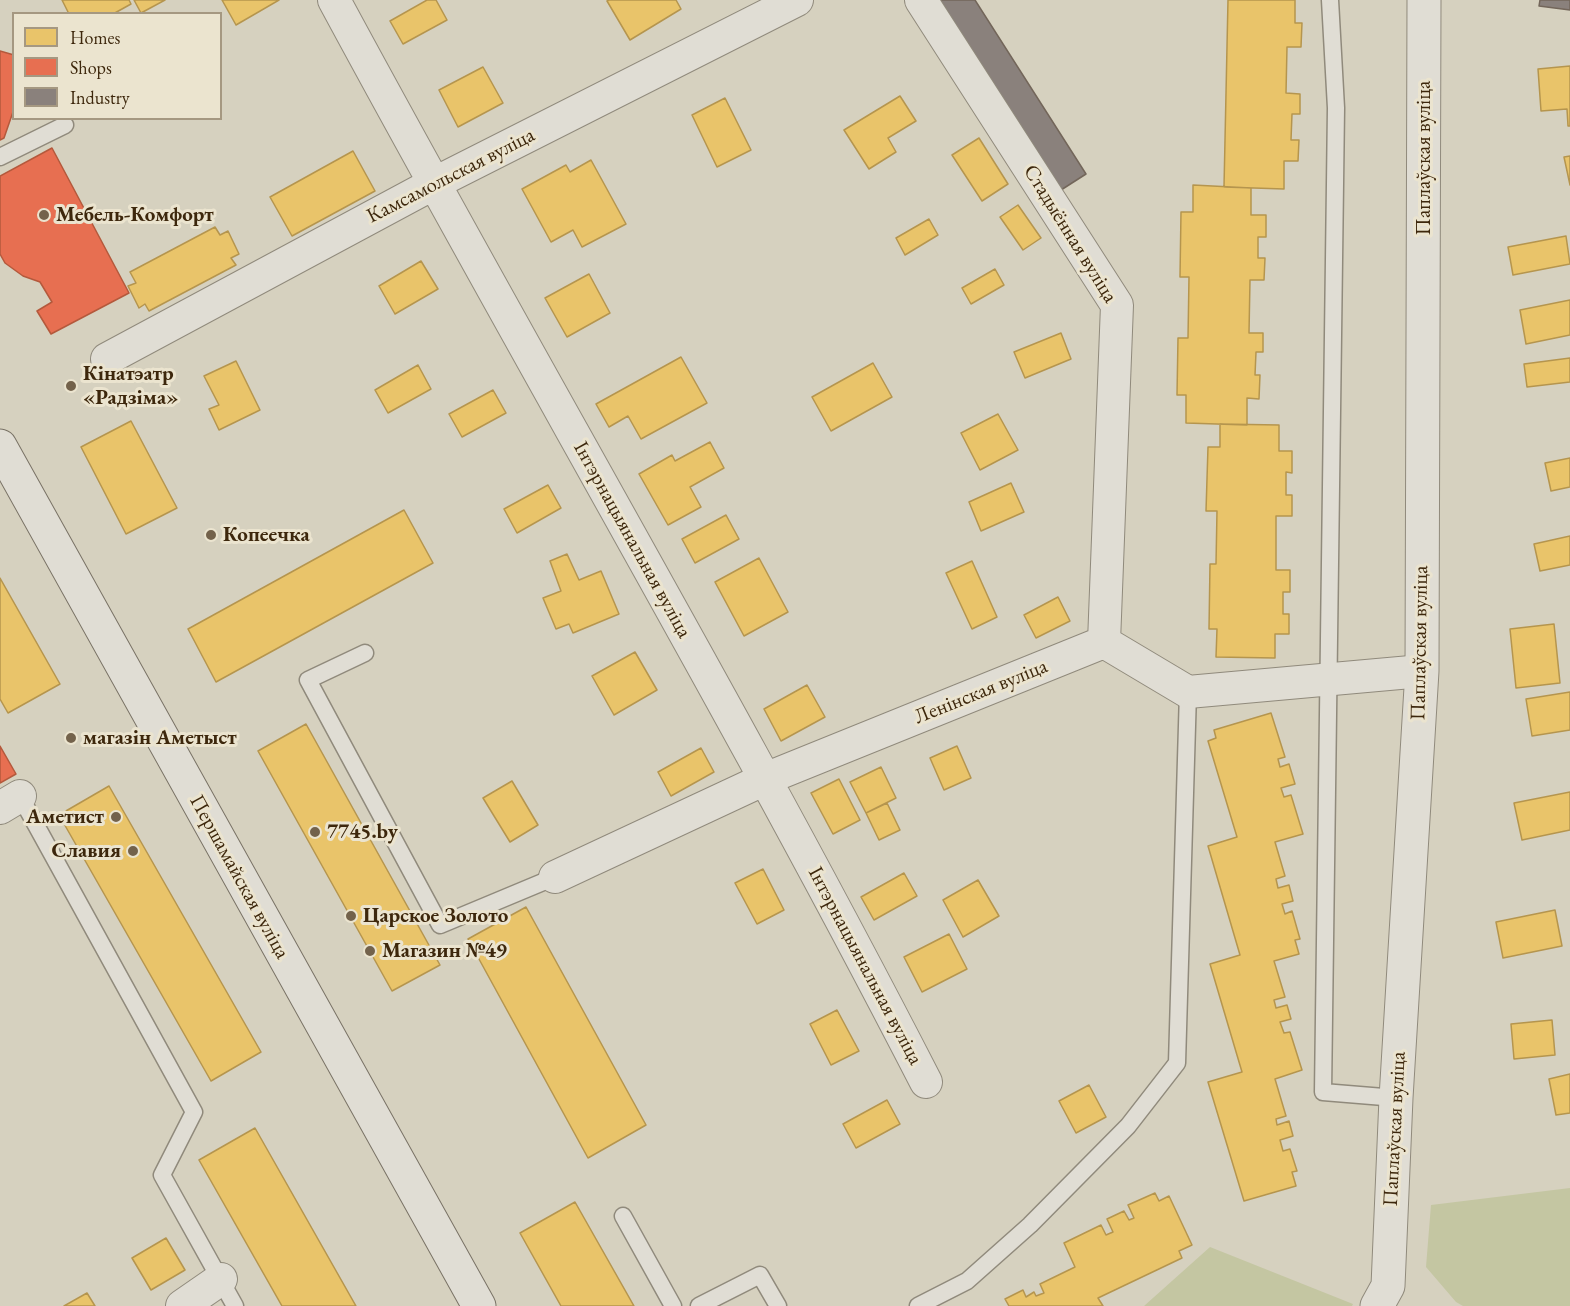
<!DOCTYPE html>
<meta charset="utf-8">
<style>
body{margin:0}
#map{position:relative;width:1570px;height:1306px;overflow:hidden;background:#d6d1bf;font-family:"EB Garamond",serif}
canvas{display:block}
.legend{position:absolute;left:12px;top:12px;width:210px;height:108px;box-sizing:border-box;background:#ebe4cf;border:2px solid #a59881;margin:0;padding:8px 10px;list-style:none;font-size:18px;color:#3d270c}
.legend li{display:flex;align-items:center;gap:12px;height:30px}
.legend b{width:30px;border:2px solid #a59881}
</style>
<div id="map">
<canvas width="1570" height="1306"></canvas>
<ul class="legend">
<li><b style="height:16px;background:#e9c46a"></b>Homes</li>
<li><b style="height:16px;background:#e76f51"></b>Shops</li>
<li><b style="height:16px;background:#8a817c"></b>Industry</li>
</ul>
</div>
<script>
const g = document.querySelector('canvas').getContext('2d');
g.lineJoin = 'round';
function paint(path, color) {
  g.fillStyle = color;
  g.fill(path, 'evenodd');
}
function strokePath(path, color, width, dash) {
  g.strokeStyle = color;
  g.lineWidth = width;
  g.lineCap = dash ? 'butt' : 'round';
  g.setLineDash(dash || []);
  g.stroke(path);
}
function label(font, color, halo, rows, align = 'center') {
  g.font = font + ' "EB Garamond",serif';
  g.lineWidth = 6;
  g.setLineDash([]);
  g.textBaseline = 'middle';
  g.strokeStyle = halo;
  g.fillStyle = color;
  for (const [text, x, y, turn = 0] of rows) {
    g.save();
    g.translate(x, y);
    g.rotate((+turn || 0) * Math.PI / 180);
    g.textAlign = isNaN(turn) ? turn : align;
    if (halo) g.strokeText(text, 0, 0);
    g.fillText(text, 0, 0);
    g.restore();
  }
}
const green = new Path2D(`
 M1570,1188V1306H1463L1456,1302L1426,1267L1431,1205Z
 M1210,1247L1353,1304L1352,1306H1144Z`);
const homes = new Path2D(`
 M62,0H129L131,4L113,14H69Z
 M134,0H165L141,13Z
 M222,0H279L236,25Z
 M427,0H436L447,20L403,44L390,21Z
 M609,0H676L681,9L630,40L607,1Z
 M1228,0H1295V23H1302L1301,47H1287L1286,93L1300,94V114H1292L1291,140H1299L1298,161H1284V189L1224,187Z
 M1570,66V126H1568L1567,109L1541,111L1538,69Z
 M483,67L503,103L458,127L439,90Z
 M900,96L916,121L888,138L896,152L869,169L844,130Z
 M725,98L751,150L717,167L692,115Z
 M979,138L1008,184L982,201L952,155Z
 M353,151L375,191L292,236L270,197Z
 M1570,156V185L1564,157Z
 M591,160L626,224L582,247L573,230L551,242L522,189L566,165L570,172Z
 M1193,185L1251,188V215H1266V237H1258V258H1265L1264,280H1250L1249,333H1263V352H1256L1255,375H1260L1259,399L1247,398V425L1186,423V395H1177L1178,338H1188L1189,277H1180L1181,212H1193Z
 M1018,205L1041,238L1023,250L1000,217Z
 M929,219L938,235L905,255L896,238Z
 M215,227L220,235L228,231L239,254L231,258L236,265L149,311L145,304L139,308L128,286L136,283L130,272Z
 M1566,236L1570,264L1513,275L1508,247Z
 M421,261L438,289L395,314L379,286Z
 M995,269L1004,285L971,304L962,288Z
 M589,274L610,313L567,337L545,298Z
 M1570,300V335L1526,344L1520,310Z
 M1061,333L1071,359L1025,378L1014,352Z
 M681,357L707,403L641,439L628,416L609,427L596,404Z
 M1570,358V382L1527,387L1524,364Z
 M236,361L260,410L219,430L209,409L219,405L204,376Z
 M873,363L892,397L831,431L812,397Z
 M418,365L431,389L388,413L375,390Z
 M493,390L506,413L462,437L449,414Z
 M998,414L1018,450L980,470L961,433Z
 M131,421L177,508L126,534L81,447Z
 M1220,424L1279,425V451H1292V473L1286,472V495H1292V516H1276V570H1290V592H1283V614H1289V634H1275V658L1216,657L1217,629H1209L1210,564H1216L1217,511H1206L1208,447H1220Z
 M710,442L724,468L690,487L701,507L668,525L639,474L672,455L675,461Z
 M1570,458V487L1551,491L1545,463Z
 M1011,483L1024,512L981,531L969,502Z
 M548,485L561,508L517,533L504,509Z
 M404,510L433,563L216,682L188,629Z
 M726,515L739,539L695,563L682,539Z
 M1570,536V565L1540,571L1534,544Z
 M567,554L579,580L601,571L619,614L573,633L569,624L556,629L543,598L561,591L550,561Z
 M759,558L788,612L744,636L715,582Z
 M972,561L997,617L972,629L946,573Z
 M0,578L60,684L8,713L0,699Z
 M1058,597L1070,621L1036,638L1024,615Z
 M1554,624L1560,683L1516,688L1510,629Z
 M635,652L657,690L614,715L592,676Z
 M807,685L825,717L781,741L764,709Z
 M1570,692V730L1532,736L1526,699Z
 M1271,713L1285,757L1278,759L1280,767L1289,764L1295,784L1281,788L1284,797L1291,795L1303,834L1275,842L1285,876L1276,879L1278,888L1289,885L1293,901L1282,904L1285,914L1292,911L1300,939L1295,940L1299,954L1274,961L1285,997L1274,1000L1276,1008L1287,1005L1291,1019L1280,1022L1284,1033L1290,1032L1302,1070L1275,1079L1286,1116L1276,1119L1277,1125L1289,1121L1293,1136L1280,1140L1283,1151L1290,1149L1297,1171L1292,1172L1296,1186L1244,1201L1208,1082L1242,1072L1210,964L1240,955L1208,846L1237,837L1208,741L1216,738L1214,730Z
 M306,724L440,965L392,991L258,751Z
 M957,746L971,778L944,790L930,758Z
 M701,748L714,772L671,796L658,772Z
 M881,767L896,798L866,813L850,782Z
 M839,779L860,820L833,834L811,793Z
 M512,781L538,825L510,842L483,798Z
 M109,786L261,1052L211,1081L59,815Z
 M1570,792V830L1522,840L1514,803Z
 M887,803L900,830L879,840L866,813Z
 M763,869L784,910L757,924L735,883Z
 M904,873L917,896L874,920L861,897Z
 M978,880L999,916L963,937L943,900Z
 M526,907L646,1125L588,1158L468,939Z
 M1555,910L1562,946L1503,958L1496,922Z
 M949,934L967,969L922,992L904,957Z
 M837,1010L859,1051L831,1065L810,1024Z
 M1552,1020L1555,1055L1514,1059L1511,1024Z
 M1570,1074V1113L1556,1115L1549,1079Z
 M1089,1085L1106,1117L1076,1133L1059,1101Z
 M887,1100L900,1124L856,1148L843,1124Z
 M255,1128L356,1306H282L199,1160Z
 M1155,1193L1159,1201L1169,1196L1192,1245L1179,1251L1182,1258L1098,1298L1103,1306H1009L1005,1299L1023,1290L1026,1297L1034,1292L1036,1296L1044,1293L1040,1284L1075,1267L1064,1243L1101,1225L1106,1235L1113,1232L1107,1219L1124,1211L1129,1220L1134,1218L1128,1205Z
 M575,1202L634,1306H561L520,1233Z
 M166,1238L185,1270L151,1290L132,1258Z
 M87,1293L95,1306H64Z`);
const shops = new Path2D(`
 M0,51L14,55V109L4,138L0,140Z
 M52,148L129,293L51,334L37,311L52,302L40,282L23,276L5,263L0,254V176Z
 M0,746L16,774L0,783Z`);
const industry = new Path2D(`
 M939,0H975L1086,174L1061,190Z
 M1540,0H1570V10L1539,6Z`);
const service = new Path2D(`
 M1330,0L1336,108L1323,1092L1396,1098
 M0,157L65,125
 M365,653L308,680L440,925L555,877
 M20,796L194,1112L162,1175L235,1306
 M623,1216L673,1306
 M699,1306L760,1275L778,1306
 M918,1306L967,1281L1030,1225L1128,1126L1177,1063L1188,692`);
const minor = new Path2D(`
 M334,0C529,362 738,716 926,1082
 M921,0L1117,305L1104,642
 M107,359L433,184L797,0
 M0,808L20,796
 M555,877L765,779L1104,642L1188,692L1422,671
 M182,1306L221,1279`);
const tertiary = new Path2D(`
 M1377,1306L1388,1286L1396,1098L1422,671L1424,0`);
const secondary = new Path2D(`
 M0,446L479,1306`);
const markers = [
 [44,215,6,"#73624b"],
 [71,386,6,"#73624b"],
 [211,535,6,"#73624b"],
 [71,738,6,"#73624b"],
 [116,817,6,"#73624b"],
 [315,832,6,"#73624b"],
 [133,851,6,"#73624b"],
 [351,916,6,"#73624b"],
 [370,951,6,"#73624b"]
];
const streetNames = [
 ["Паплаўская вуліца",1424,158,-90],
 ["Камсамольская вуліца",451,176,-27],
 ["Стадыённая вуліца",1070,234,58],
 ["Інтэрнацыянальная вуліца",632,540,61],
 ["Паплаўская вуліца",1420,643,-89],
 ["Ленінская вуліца",981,692,-22],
 ["Першамайская вуліца",239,877,61],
 ["Інтэрнацыянальная вуліца",865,966,62],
 ["Паплаўская вуліца",1395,1129,-87]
];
const poiNames = [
 ["Мебель-Комфорт",56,215],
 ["Кінатэатр",83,374],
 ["«Радзіма»",83,398],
 ["Копеечка",223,535],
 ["магазін Аметыст",83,738],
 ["Аметист",104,817,"right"],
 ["7745.by",327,832],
 ["Славия",121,851,"right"],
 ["Царское Золото",363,916],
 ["Магазин №49",382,951]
];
paint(green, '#c4c6a2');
paint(homes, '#e9c46a');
strokePath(homes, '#b5954e', 1.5);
paint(shops, '#e76f51');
strokePath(shops, '#b4593c', 1.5);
paint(industry, '#8a817c');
strokePath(industry, '#73665a', 1.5);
strokePath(service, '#908a7c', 19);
strokePath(minor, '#908a7c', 34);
strokePath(tertiary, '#908a7c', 35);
strokePath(secondary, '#797265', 35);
strokePath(service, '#e0ddd4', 16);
strokePath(minor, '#e0ddd4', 32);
strokePath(tertiary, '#e0ddd4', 33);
strokePath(secondary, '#e0ddd4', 33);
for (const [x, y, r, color] of markers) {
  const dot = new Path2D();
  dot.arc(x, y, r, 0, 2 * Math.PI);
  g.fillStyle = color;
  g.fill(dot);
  strokePath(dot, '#ebe4cf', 2);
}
label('21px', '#3d270c', '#ebe4cf', streetNames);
label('bold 21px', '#3d270c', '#ebe4cf', poiNames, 'left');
</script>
